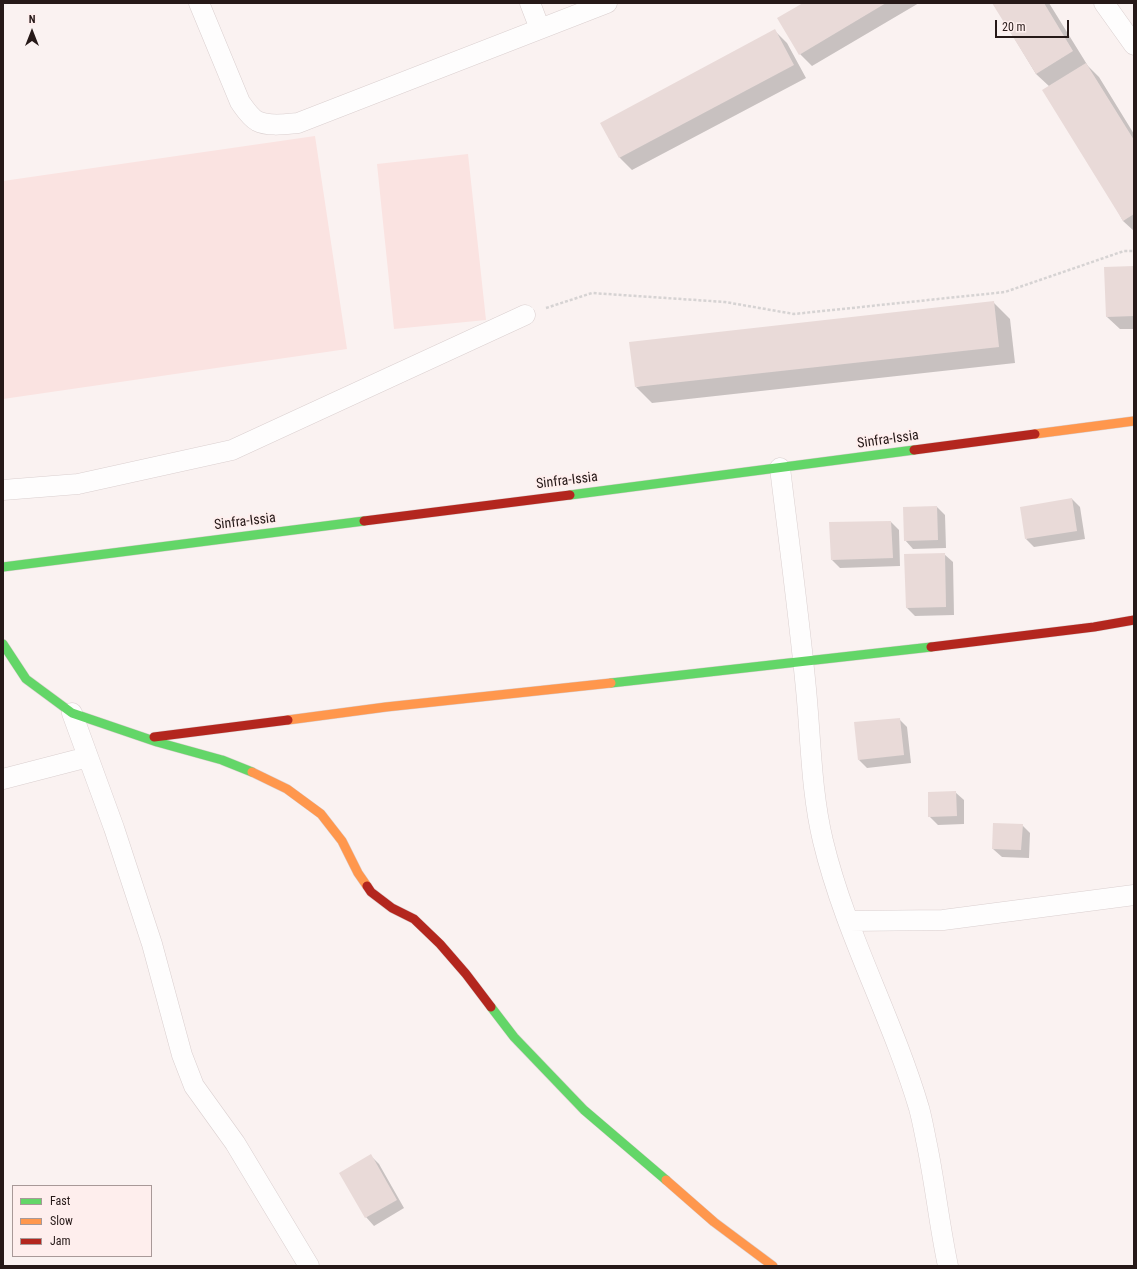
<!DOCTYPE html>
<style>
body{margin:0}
#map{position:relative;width:1137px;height:1269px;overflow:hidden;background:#faf2f1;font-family:"Roboto Condensed",sans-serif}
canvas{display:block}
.frame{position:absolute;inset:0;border:4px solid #261918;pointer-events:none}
.legend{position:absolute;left:12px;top:1185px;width:140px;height:72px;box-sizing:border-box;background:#feeeed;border:1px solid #a89998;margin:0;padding:5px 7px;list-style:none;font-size:12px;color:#261918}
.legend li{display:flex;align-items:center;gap:8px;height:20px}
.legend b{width:20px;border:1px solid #a89998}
.north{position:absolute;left:12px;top:12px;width:40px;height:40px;-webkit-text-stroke:3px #feeeed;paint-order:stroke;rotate:0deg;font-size:11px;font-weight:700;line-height:16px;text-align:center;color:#261918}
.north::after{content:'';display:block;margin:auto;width:14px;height:18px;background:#261918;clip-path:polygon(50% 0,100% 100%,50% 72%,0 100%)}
.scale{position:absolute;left:995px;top:20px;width:74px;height:18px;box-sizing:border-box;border:2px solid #261918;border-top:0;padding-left:5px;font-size:12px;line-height:14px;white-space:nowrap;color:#261918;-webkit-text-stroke:3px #feeeed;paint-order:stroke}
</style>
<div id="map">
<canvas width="1137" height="1269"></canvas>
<div class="frame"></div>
<ul class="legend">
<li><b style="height:5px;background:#63d668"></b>Fast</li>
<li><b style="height:5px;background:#ff974d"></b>Slow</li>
<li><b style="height:5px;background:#b3261e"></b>Jam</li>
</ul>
<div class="north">N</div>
<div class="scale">20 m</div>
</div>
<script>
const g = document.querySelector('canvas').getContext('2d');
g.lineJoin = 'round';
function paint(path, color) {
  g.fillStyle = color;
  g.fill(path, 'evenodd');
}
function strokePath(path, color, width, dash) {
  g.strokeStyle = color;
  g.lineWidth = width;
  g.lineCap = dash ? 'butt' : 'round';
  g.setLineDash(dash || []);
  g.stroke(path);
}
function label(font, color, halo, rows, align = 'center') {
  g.font = font + ' "Roboto Condensed",sans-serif';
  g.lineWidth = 4;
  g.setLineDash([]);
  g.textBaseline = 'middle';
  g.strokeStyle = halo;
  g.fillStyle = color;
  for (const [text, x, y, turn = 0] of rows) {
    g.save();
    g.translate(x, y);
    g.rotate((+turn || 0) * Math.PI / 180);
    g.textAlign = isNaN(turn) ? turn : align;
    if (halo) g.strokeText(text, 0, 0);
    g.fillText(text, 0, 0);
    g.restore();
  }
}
const green = new Path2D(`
 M315,136L347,349L3,399V181Z
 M468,154L486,320L394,329L377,164Z`);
const shadow = new Path2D(`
 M805,3H919L812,66L800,54Z
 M993,3H1049L1088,66L1099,77L1134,134V231L1123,221L1050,87L1036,74Z
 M775,31L787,43L806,78L632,170L620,158L602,123Z
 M1134,267V329H1120L1107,317Z
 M993,302L1010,319L1015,363L652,403L636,387Z
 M1072,499L1080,507L1085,539L1034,547L1026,539Z
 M937,507L945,515L946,548L913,549L905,540Z
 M891,522L899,530L900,566L840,568L832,560Z
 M944,554L953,562L954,615L915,616L907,608L905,555Z
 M899,719L907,727L911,763L867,768L859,760Z
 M955,792L964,800V824L938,825L929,816Z
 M1022,825L1030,833L1029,858L1002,857L993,849Z
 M371,1156L379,1164L404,1208L374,1226L366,1217Z`);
const building = new Path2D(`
 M803,3H886L799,55L777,18Z
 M992,3H1044L1073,51L1036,74Z
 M775,29L794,65L619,158L600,123Z
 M1086,63L1134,140V214L1123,221L1042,90Z
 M1134,266V316L1106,317L1104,267Z
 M994,301L999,347L635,387L629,342Z
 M1072,498L1077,531L1025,539L1020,507Z
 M937,506L938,540L904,541L903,507Z
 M891,521L893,558L831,560L829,522Z
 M945,553L946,607L906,608L904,554Z
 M900,718L904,755L858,760L854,722Z
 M956,791L957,816L928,817V792Z
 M993,823L1023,824L1021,850L992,849Z
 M371,1154L397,1200L365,1218L339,1173Z`);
const path = new Path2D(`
 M546,308L592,293L725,302L794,314L1005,292L1124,251H1134`);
const street = new Path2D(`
 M199,3L240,102C245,109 250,117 257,121C269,127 286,124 298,123L607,3
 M530,3L540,29
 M1104,3L1134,45
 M780,468C789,542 799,616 806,689C811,740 811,791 823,841C845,933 892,1017 919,1108C922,1119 924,1130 926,1140C935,1182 939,1224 948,1266
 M3,490L78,484L232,450L525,315
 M72,713L114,828L152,944L182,1055L194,1086L235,1143L309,1266
 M3,779L88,757
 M849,921L943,920L1134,895`);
const fast = new Path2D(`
 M570,495L914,450
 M3,567L364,521
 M3,644L26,679L72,713L157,742L222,760L252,772
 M611,683L931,647
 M491,1007L514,1037L584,1110L666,1180`);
const slow = new Path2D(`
 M1035,434L1134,421
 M288,720L386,707L611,683
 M252,772L287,789L321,814L342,841L358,873L367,886
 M666,1180L714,1222L773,1266`);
const jam = new Path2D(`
 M914,450L1035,434
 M364,521L570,495
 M931,647L1094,627L1134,620
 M154,737L288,720
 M367,886L371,892L392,908L414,919L440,944L466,974L491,1007`);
const streetNames = [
 ["Sinfra-Issia",888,440,-8],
 ["Sinfra-Issia",567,481,-7],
 ["Sinfra-Issia",245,522,-7]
];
paint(green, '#fae3e1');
paint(shadow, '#0003');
paint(building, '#e9dad8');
strokePath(street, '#dacfcf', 21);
strokePath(fast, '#dacfcf', 10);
strokePath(slow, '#dacfcf', 10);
strokePath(jam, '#dacfcf', 10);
strokePath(path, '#d6d3d3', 2.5, [3, 2]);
strokePath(street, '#fefdfd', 20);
strokePath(fast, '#63d668', 9);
strokePath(slow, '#ff974d', 9);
strokePath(jam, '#b3261e', 9);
label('14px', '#261918', '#feeeed', streetNames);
</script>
